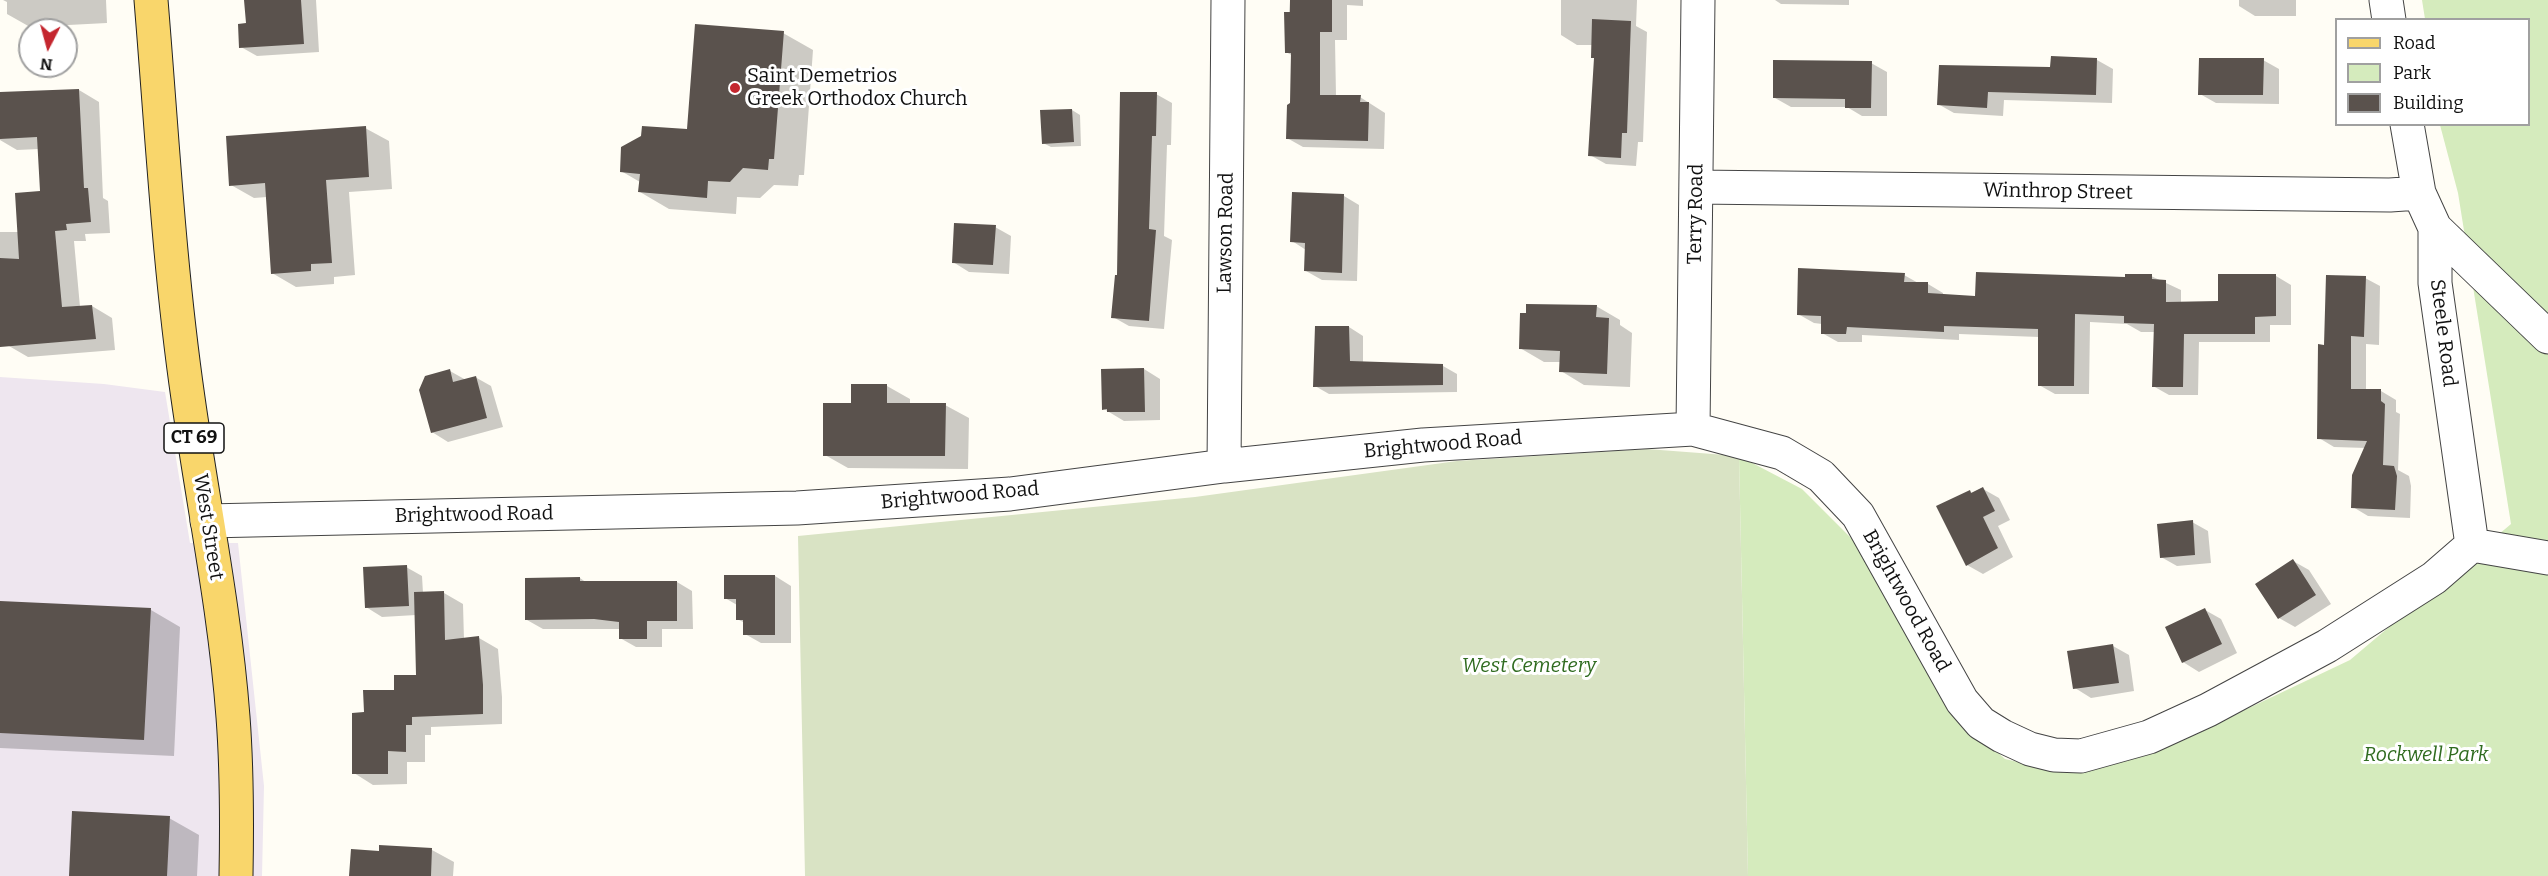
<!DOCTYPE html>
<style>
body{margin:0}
#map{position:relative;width:2548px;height:876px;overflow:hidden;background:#fffdf5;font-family:Bitter,serif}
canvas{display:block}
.legend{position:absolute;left:2335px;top:18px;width:195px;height:108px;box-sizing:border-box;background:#fff;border:2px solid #a0a0a0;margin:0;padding:8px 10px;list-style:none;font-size:18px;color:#111}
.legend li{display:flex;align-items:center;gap:12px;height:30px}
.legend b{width:30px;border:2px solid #a0a0a0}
.north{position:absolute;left:18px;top:18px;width:60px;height:60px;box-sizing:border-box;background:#fff;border:2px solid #a0a0a0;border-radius:50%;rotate:186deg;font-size:16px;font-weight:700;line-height:24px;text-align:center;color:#111}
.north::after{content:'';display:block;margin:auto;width:21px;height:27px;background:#c4262e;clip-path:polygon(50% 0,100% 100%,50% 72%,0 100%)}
</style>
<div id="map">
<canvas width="2548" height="876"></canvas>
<ul class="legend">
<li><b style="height:8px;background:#f9d66b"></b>Road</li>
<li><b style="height:16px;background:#d5ebbd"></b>Park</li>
<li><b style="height:16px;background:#5a524d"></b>Building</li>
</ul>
<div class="north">N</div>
</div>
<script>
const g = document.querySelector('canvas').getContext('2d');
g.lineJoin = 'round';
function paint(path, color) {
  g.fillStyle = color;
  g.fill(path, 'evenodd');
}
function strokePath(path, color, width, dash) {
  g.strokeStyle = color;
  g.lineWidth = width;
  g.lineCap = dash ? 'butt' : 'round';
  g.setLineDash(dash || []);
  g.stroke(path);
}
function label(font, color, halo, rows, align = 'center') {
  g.font = font + ' Bitter,serif';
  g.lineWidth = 6;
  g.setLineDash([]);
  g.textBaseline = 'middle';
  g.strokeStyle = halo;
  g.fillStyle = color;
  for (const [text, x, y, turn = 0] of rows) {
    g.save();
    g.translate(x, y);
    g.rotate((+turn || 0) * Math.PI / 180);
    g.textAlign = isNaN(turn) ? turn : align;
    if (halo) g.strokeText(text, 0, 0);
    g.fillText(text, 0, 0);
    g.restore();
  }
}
const industrial = new Path2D(`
 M0,377L104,384L165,392L190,543H238L264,786L262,876H0Z`);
const green = new Path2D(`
 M2422,0H2548V876H1748L1739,456L1802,489L1855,542L1962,720L2005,759L2066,773L2173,744L2350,660L2511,524L2458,193L2440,125L2528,124V20L2425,19Z`);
const cemetery = new Path2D(`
 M1647,449L1739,456L1748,876H805L798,536L1195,497L1457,461Z`);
const shadow = new Path2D(`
 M3,0H106L107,23L30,27L7,14V2Z
 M246,0H316L319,52L257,56L241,47L247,25Z
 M1290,0H1363V6L1347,5V40H1335L1336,96L1360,97L1385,113L1384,149L1303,147L1287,138L1292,104L1293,56L1286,52Z
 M1561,0H1637L1636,26L1647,32L1643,142H1638L1636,166L1606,164L1590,155L1596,59L1592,57L1593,45H1577L1561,35Z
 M1775,0H1849V5L1781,4Z
 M2239,0H2296V16H2255L2239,6Z
 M783,33L813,50L804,175H799L798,186L774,185L760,198L737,197L736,214L669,209L640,192V182L621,171L688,131Z
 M2097,60L2113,69L2112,103L2004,100L2003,116L1954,113L1938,104L2052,69Z
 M2263,60L2279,69V104L2216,103L2200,94Z
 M1871,63L1887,72V116H1862L1847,107H1791L1775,98Z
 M79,90L99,102L103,198L108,201L110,233L85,234L86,241H74L80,307L92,306L112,318L115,350L28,357L9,346L0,297V232H19L42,192L39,149L17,150L0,140V94Z
 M1156,94L1172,103L1171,145H1167L1164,236L1172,240L1164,329L1129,326L1113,317L1118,276Z
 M1072,110L1080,115L1081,146L1051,147L1043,143Z
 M365,128L389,141L392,189L349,192L355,275L334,277V284L296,287L272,273L267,197L254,198L231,185Z
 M1344,196L1359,205L1357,281L1322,280L1306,271V250L1292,241Z
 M995,227L1011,236L1009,274L969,272L953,262Z
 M1904,275L1920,284H1928L1943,293V295L1977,298L2151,276L2181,290V303H2220L2276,276L2291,285V325H2270V342H2199L2198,395H2169L2153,386L2155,332H2141L2127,324L2090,322L2089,394H2055L2039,385V337L1959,334V340L1862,335V342H1838L1822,333V324L1814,323L1798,314Z
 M2365,278L2380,286L2379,345L2366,344V390L2381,391L2396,400V412L2400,414L2398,470L2409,476L2411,486L2410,518L2368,516L2353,507L2366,448L2334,447L2319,438L2326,346Z
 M1596,306L1620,320V325L1632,333L1630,387L1584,385L1561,371V362H1544L1520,348Z
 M1349,327L1363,336V363L1443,366L1457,374V392L1329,394L1315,386Z
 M1144,369L1160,379V420L1124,421L1104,409Z
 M450,371L466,380L475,377L491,386L503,427L448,442L432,432Z
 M887,386L910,399V405H945L969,418L968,469L848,468L825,455Z
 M1983,489L1999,498L2010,520L1998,526L2013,557L1983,574L1967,565L1970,491L1973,494Z
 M2192,522L2208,531L2211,563L2177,566L2161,557Z
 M2293,561L2309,570L2331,604L2295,627L2279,618Z
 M406,567L422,576L423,593H444L463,604L464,640L479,638L498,649L502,697V724L431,727V735H425V762H407V784L373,785L354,773L365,714L418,676L416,615L382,617L366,607Z
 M775,576L791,586V643H761L745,634V623L737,619V605L725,598V577Z
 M580,578L587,583L677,582L692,591L693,629H662V647H636L620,638V629H543L527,620Z
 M0,602L151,610L180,627L174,756L0,748Z
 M2205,610L2221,619L2237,653L2199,672L2183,662Z
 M2113,646L2129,655L2134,691L2091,698L2075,688Z
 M169,818L199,835L197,876H70Z
 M432,850L454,862L453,876H351L380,853Z`);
const building = new Path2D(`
 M244,0H301L304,44L239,48L238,24L246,23Z
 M1290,0H1332V32H1320V95H1361L1360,102H1369L1368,141L1286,139L1287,105L1290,103L1291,53H1285L1284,12H1290Z
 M1592,19L1631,21L1627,133H1622L1621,158L1588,156L1594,58H1591Z
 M695,24L784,31L774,159H769L768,170L743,168L730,182L708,181L707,198L638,192L640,174L620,172L621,147L641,136L642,126L687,129Z
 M2051,56L2097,58L2096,95L1988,92L1987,108L1937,105L1939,65L2050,67Z
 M2199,58H2264L2263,95H2198Z
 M1773,60L1872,61L1871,108H1845V99L1773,98Z
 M79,89L84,188H88L91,222L66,224L67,230L55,231L62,307L92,305L96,339L0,347V258L19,259L15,193L40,191L37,137L0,139V92Z
 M1120,92H1157L1156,136H1152L1149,229L1156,230L1149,321L1111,318L1115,275H1117Z
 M1072,109L1074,142L1042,144L1040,110Z
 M366,126L369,177L326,180L332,263L311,264V271L271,274L265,183L229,186L226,136Z
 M1292,192L1344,194L1342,273L1304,271L1305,243L1290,242Z
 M954,223L996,225L993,265L952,263Z
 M1798,268L1905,273L1904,282H1928V293L1975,296L1976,272L2125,277V274H2152V279L2166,280V302L2218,301V274H2276V316L2255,317V334H2184L2183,387H2152L2154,324L2124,323V316L2075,314L2074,386H2038V329L1944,326V332L1847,327L1846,334H1821V316L1797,315Z
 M2326,275L2366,276L2364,337L2351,336V389H2381V401L2385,404L2383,465L2394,466L2397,476L2395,510L2351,508L2352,475L2367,441L2317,439L2318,344L2324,345Z
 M1526,304L1597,305L1596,317L1609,318L1607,374L1559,372L1560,351L1519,349L1520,313H1526Z
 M1315,326H1349L1350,361L1443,364V385L1313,387Z
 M1144,368L1145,412H1107V409L1102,410L1101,369Z
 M450,369L453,382L476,376L487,418L431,433L419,390L425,376Z
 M851,384H887V403H946L945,456H823V403H851Z
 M1983,487L1995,511L1983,517L1998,548L1966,566L1936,506L1970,490L1971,493Z
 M2193,520L2195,555L2160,558L2157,524Z
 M2293,559L2316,595L2278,619L2255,584Z
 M407,565L409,606L365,608L363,567Z
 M724,575H775V635H743V620H736V599H724Z
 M580,577V581H677V621H647V639H619V622L594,619L525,620V578Z
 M444,591L445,640L479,636L483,685V714L412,717V725H406V752L388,751V774H352V713L364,712L363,690H394V675H416L414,592Z
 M0,601L151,608L144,740L0,733Z
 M2205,608L2222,644L2182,663L2165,627Z
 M2113,644L2119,683L2073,689L2067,651Z
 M72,811L170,816L167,876H69Z
 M379,845L432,848L431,876H349L351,849L379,851Z`);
const minor = new Path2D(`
 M2386,0L2389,20
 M2407,124L2419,193L2435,228V283L2472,545
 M1696,187L2390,195L2419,193
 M2435,228L2548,337
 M1693,429L1698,0
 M1224,466L1228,0
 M207,521L797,508L1010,494L1224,466L1423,445L1693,429L1782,453L1821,476L1858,515L1962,701L1981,723L2002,736L2030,749L2054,755L2081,756L2149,737L2208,710L2327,646L2434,578L2472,545
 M2472,545L2548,558`);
const major = new Path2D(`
 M151,0C162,133 169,266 188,398C203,504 225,610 233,717C237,770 237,823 236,876`);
const markers = [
 [735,88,6,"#c4262e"]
];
const shields = [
 [194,438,60]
];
const shieldNames = [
 ["CT 69",194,438]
];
const poiNames = [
 ["Saint Demetrios",747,76],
 ["Greek Orthodox Church",747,99]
];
const streetNames = [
 ["Winthrop Street",2058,192,1],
 ["Terry Road",1696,214,-89],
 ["Lawson Road",1226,233,-89],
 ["Steele Road",2443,333,83],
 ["Brightwood Road",1443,445,-5],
 ["Brightwood Road",960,496,-5],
 ["Brightwood Road",474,515,-1],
 ["West Street",208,527,81],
 ["Brightwood Road",1906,601,61]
];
const parkNames = [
 ["West Cemetery",1529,666],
 ["Rockwell Park",2426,755]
];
paint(industrial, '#eee6ef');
paint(green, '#d5ebbd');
paint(cemetery, '#d9e3c4');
paint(shadow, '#0003');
paint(building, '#5a524d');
strokePath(minor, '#444', 35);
strokePath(major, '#222', 35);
strokePath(minor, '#fff', 33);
strokePath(major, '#f9d66b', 33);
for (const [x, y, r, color] of markers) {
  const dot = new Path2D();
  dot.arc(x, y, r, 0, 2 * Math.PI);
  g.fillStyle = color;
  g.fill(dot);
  strokePath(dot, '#fff', 2);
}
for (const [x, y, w] of shields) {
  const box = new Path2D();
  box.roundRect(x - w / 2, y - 15, w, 30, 4.5);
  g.fillStyle = '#fff';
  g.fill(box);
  strokePath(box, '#111', 1.5);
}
label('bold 18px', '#111', null, shieldNames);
label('20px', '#111', '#fff', poiNames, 'left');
label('20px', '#111', '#fff', streetNames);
label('italic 20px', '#2f6b1f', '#fff', parkNames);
</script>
